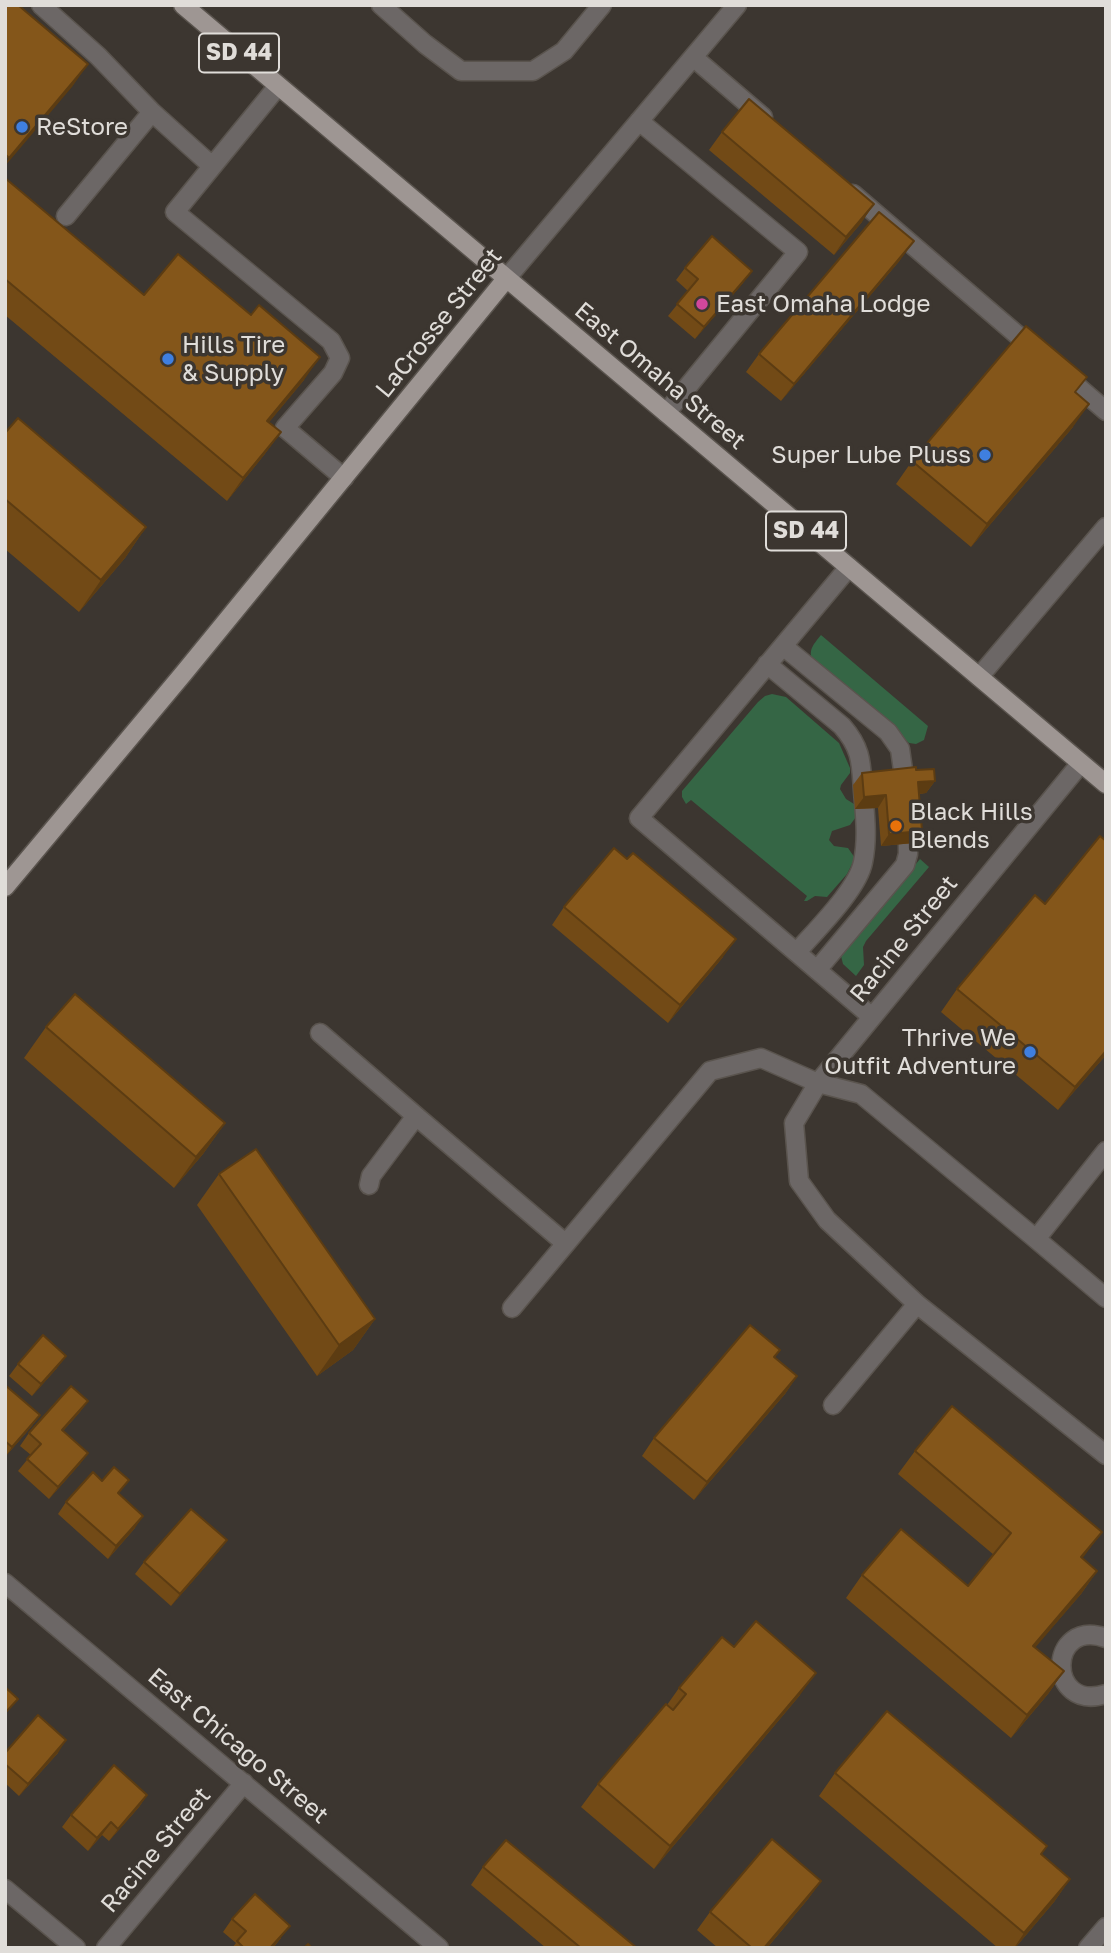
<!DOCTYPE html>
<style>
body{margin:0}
#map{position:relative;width:1111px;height:1953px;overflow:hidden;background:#3c3630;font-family:"Golos Text",sans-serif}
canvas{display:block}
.frame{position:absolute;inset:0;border:7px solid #e0ddd9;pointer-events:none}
</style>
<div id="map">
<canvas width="1111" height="1953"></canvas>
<div class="frame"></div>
</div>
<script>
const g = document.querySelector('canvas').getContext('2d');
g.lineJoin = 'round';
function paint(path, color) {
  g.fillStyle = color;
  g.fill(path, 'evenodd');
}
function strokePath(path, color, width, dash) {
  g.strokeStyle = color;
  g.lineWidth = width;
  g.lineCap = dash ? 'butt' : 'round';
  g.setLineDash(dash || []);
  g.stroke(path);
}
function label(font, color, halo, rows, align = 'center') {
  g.font = font + ' "Golos Text",sans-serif';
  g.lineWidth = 7;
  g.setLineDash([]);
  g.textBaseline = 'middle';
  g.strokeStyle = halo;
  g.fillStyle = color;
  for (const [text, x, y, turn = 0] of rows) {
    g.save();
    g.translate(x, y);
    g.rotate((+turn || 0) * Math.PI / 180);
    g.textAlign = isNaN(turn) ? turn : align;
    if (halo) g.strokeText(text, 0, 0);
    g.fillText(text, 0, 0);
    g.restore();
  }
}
const green = new Path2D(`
 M821,635L928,726L924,740L916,744L909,743L814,663C807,651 813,645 821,635Z
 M772,694L786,697L839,743L850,768V773L841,785L840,789L846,799L854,804L856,817L850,825L832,831L829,840L834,846L848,848L855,858L847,874L827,897L815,896L807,901H804L807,896L691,800L686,804L682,797V791L758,702L765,696Z
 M920,859L929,867L866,941L863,947L864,965L856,976L843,964L841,956Z`);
const minor = new Path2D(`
 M41,5L98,56L152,112L66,216
 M381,5L425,44L461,71H533L564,51L602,5
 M693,57L763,117
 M278,86L175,212L331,341L340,358L333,373L285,428L344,478
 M152,112L212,166
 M639,121L798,252L666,413
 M853,194L1036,351
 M506,279L737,5
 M1063,374L1106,411
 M849,567L639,818L872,1017
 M783,646L888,732L900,749L906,791
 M767,664L842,726C862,749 861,763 863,791C865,815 868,838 863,862C858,889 816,930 797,952
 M979,677L1106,527
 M1081,763L818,1083L794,1123L799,1181L827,1220L917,1304L1106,1455
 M817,970L905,865L908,854V822
 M320,1033L416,1116L371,1176L369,1185
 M416,1116L565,1243
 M1036,1239L1106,1298
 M512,1308L710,1071L761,1058L818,1083L861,1094L1036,1239L1106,1151
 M833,1405L917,1304
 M5,1583L439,1948
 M1106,1638C1047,1617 1046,1713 1106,1694
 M5,1889L76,1948
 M106,1948L244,1783
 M1088,1948L1106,1927`);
const major = new Path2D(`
 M183,5L1106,784
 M5,887L183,674L506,279`);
const wall = new Path2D(`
 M722,132L862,222L834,255L709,150Z
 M5,178L144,295L304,380L269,422L281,432L264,455L227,501L5,315Z
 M901,259L781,401L746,372L759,354Z
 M685,268L743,283L695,339L668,316L688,291L676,280Z
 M1076,393L1073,427L971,547L896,484L912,461Z
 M5,433L146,527L125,558L79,612L5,549Z
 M916,770L935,781L926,793L919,794L914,843L881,846L878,808L855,809L853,785L862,773Z
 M1106,841V1055L1058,1110L941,1012L957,989L1045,904Z
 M564,907L723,957L668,1023L552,925Z
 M46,1027L225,1123L203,1154L174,1188L24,1058Z
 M219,1174L375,1319L353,1350L317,1376L197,1205Z
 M780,1350L775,1357L797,1376L785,1394L694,1500L642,1456L654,1438Z
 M18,1364L57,1368L32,1396L9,1376Z
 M5,1385L40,1415L31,1427L5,1457Z
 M88,1401L79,1413L63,1431L88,1453L79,1465L49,1499L18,1471L31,1455L20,1446L29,1433Z
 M915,1451L1083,1559L1097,1571L1081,1594L1035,1647L1064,1671L1048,1694L1011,1738L846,1598L862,1575L968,1586L994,1555L898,1474Z
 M119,1494L135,1528L108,1559L58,1514L66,1502Z
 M227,1540L218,1552L171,1606L135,1574L144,1562Z
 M734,1647L800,1695L654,1869L581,1807L598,1784L667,1705L679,1688Z
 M5,1753H58L19,1796L5,1783Z
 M835,1773L1047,1846L1041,1855L1070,1879L1054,1902L1015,1948H998L819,1796Z
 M147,1795L139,1807L109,1841L102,1835L88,1851L62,1827L71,1815Z
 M483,1867L637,1948H546L471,1885Z
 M821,1881L808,1899L767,1948H718L697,1930L710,1912Z
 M232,1919L281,1938L273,1948H232L236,1943L223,1932Z`);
const shadedWall = new Path2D(`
 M88,64L72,87L5,166V163L9,158Z
 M874,204L862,222L834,255L846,237Z
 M914,241L901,259L781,401L794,384Z
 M752,271L743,283L695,339L704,327Z
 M320,357L304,380L251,444L267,421Z
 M1089,404L1073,427L971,547L987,524Z
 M281,432L264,455L227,501L243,478Z
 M146,527L125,558L79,612L101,580Z
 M935,781L926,793L910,795L918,782Z
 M886,795L878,808L855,809L864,797Z
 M922,831L914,843L881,846L889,834Z
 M736,939L723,957L668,1023L680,1005Z
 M1106,1051V1055L1058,1110L1075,1087Z
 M225,1123L203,1154L174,1188L196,1157Z
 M375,1319L353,1350L317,1376L339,1345Z
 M66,1356L57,1368L32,1396L41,1384Z
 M797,1376L785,1394L694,1500L707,1482Z
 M88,1401L79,1413L53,1442L62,1430Z
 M40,1415L31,1427L5,1457L12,1447Z
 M88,1453L79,1465L49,1499L58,1487Z
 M143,1516L135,1528L108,1559L116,1546Z
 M1102,1532L1085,1555L1065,1580L1081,1557Z
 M227,1540L218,1552L171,1606L180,1594Z
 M1097,1571L1081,1594L1017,1669L1033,1646Z
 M1064,1671L1048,1694L1011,1738L1027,1715Z
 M816,1673L800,1695L654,1869L670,1846Z
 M66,1740L58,1753L19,1796L28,1784Z
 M147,1795L139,1807L109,1841L118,1829Z
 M111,1822L102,1835L88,1851L97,1838Z
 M1070,1879L1054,1902L1015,1948H1014L1024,1933Z
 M821,1881L808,1899L767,1948H764Z
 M290,1926L273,1948H270Z`);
const building = new Path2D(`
 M5,5H18L88,64L9,158L5,154Z
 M749,99L874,204L846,237L722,132Z
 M5,178L144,295L178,254L251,315L259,305L320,357L267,421L281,432L243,478L5,279Z
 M879,212L914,241L794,384L759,354Z
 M712,236L752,271L704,327L677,304L698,279L685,268Z
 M1026,326L1087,377L1075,392L1089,404L987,524L912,461Z
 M18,418L146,527L101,580L5,499V433Z
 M916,767V770L934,769L935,781L918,782L922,831L889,834L886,795L864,797L862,773Z
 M1100,836L1106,841V1051L1075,1087L957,989L1035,895L1045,904Z
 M614,848L627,859L633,853L736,939L680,1005L564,907Z
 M75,994L225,1123L196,1157L46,1027Z
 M256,1149L375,1319L339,1345L219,1174Z
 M750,1325L780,1350L774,1357L797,1376L707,1482L654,1438Z
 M43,1335L66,1356L41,1384L18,1364Z
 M5,1385L40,1415L12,1447L5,1441Z
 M71,1386L88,1401L62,1430L88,1453L58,1487L27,1459L41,1444L29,1433Z
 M952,1406L1102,1532L1081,1557L1097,1571L1033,1646L1064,1671L1027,1715L862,1575L901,1529L968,1586L1011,1533L915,1451Z
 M114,1467L129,1480L118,1493L143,1516L116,1546L66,1502L93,1472L102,1481Z
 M191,1509L227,1540L180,1594L144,1562Z
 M756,1621L816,1673L670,1846L598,1784L666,1704L673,1710L686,1694L679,1688L722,1637L734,1647Z
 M5,1687L18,1699L5,1713Z
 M887,1711L1047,1846L1041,1854L1070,1879L1024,1933L835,1773Z
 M38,1715L66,1740L28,1784L5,1764V1753Z
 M114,1765L147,1795L118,1829L111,1822L97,1838L71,1815Z
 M772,1839L821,1881L764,1948H752L710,1912Z
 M506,1840L637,1948H581L483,1867Z
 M255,1894L290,1926L270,1948H244L237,1941L246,1931L232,1919Z
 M308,1944L312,1948H304Z`);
const markers = [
 [22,127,7,"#3f7fe0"],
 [702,304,7,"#d1479c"],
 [168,359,7,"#3f7fe0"],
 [985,455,7,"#3f7fe0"],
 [896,826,7,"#e8710a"],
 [1030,1052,7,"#3f7fe0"]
];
const shields = [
 [239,53,80],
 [806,531,80]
];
const shieldNames = [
 ["SD 44",239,53],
 ["SD 44",806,531]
];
const poiNames = [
 ["ReStore",36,127],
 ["East Omaha Lodge",716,304],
 ["Hills Tire",182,345],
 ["& Supply",182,373],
 ["Super Lube Pluss",971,455,"right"],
 ["Black Hills",910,812],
 ["Blends",910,840],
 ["Thrive We",1016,1038,"right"],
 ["Outfit Adventure",1016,1066,"right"]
];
const streetNames = [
 ["LaCrosse Street",439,323,-51],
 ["East Omaha Street",660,376,40],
 ["Racine Street",904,939,-51],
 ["East Chicago Street",238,1746,40],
 ["Racine Street",156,1850,-50]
];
paint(green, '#356645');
strokePath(minor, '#5a544e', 21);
strokePath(major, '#5a544e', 21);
strokePath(minor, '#6c6766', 18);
strokePath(major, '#9e9693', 18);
paint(wall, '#724a16');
paint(shadedWall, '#5c3c12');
paint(building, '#84561a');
strokePath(building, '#5c3c12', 2);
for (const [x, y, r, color] of markers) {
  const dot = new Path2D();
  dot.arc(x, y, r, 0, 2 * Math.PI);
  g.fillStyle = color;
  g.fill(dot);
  strokePath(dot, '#3c3630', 2.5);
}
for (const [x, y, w] of shields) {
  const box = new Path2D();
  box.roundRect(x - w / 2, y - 19.5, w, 39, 5);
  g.fillStyle = '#3c3630';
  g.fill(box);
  strokePath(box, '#e0ddd9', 2);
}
label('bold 23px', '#e0ddd9', null, shieldNames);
label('24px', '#e0ddd9', '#3c3630', poiNames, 'left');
label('24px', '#e0ddd9', '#3c3630', streetNames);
</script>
